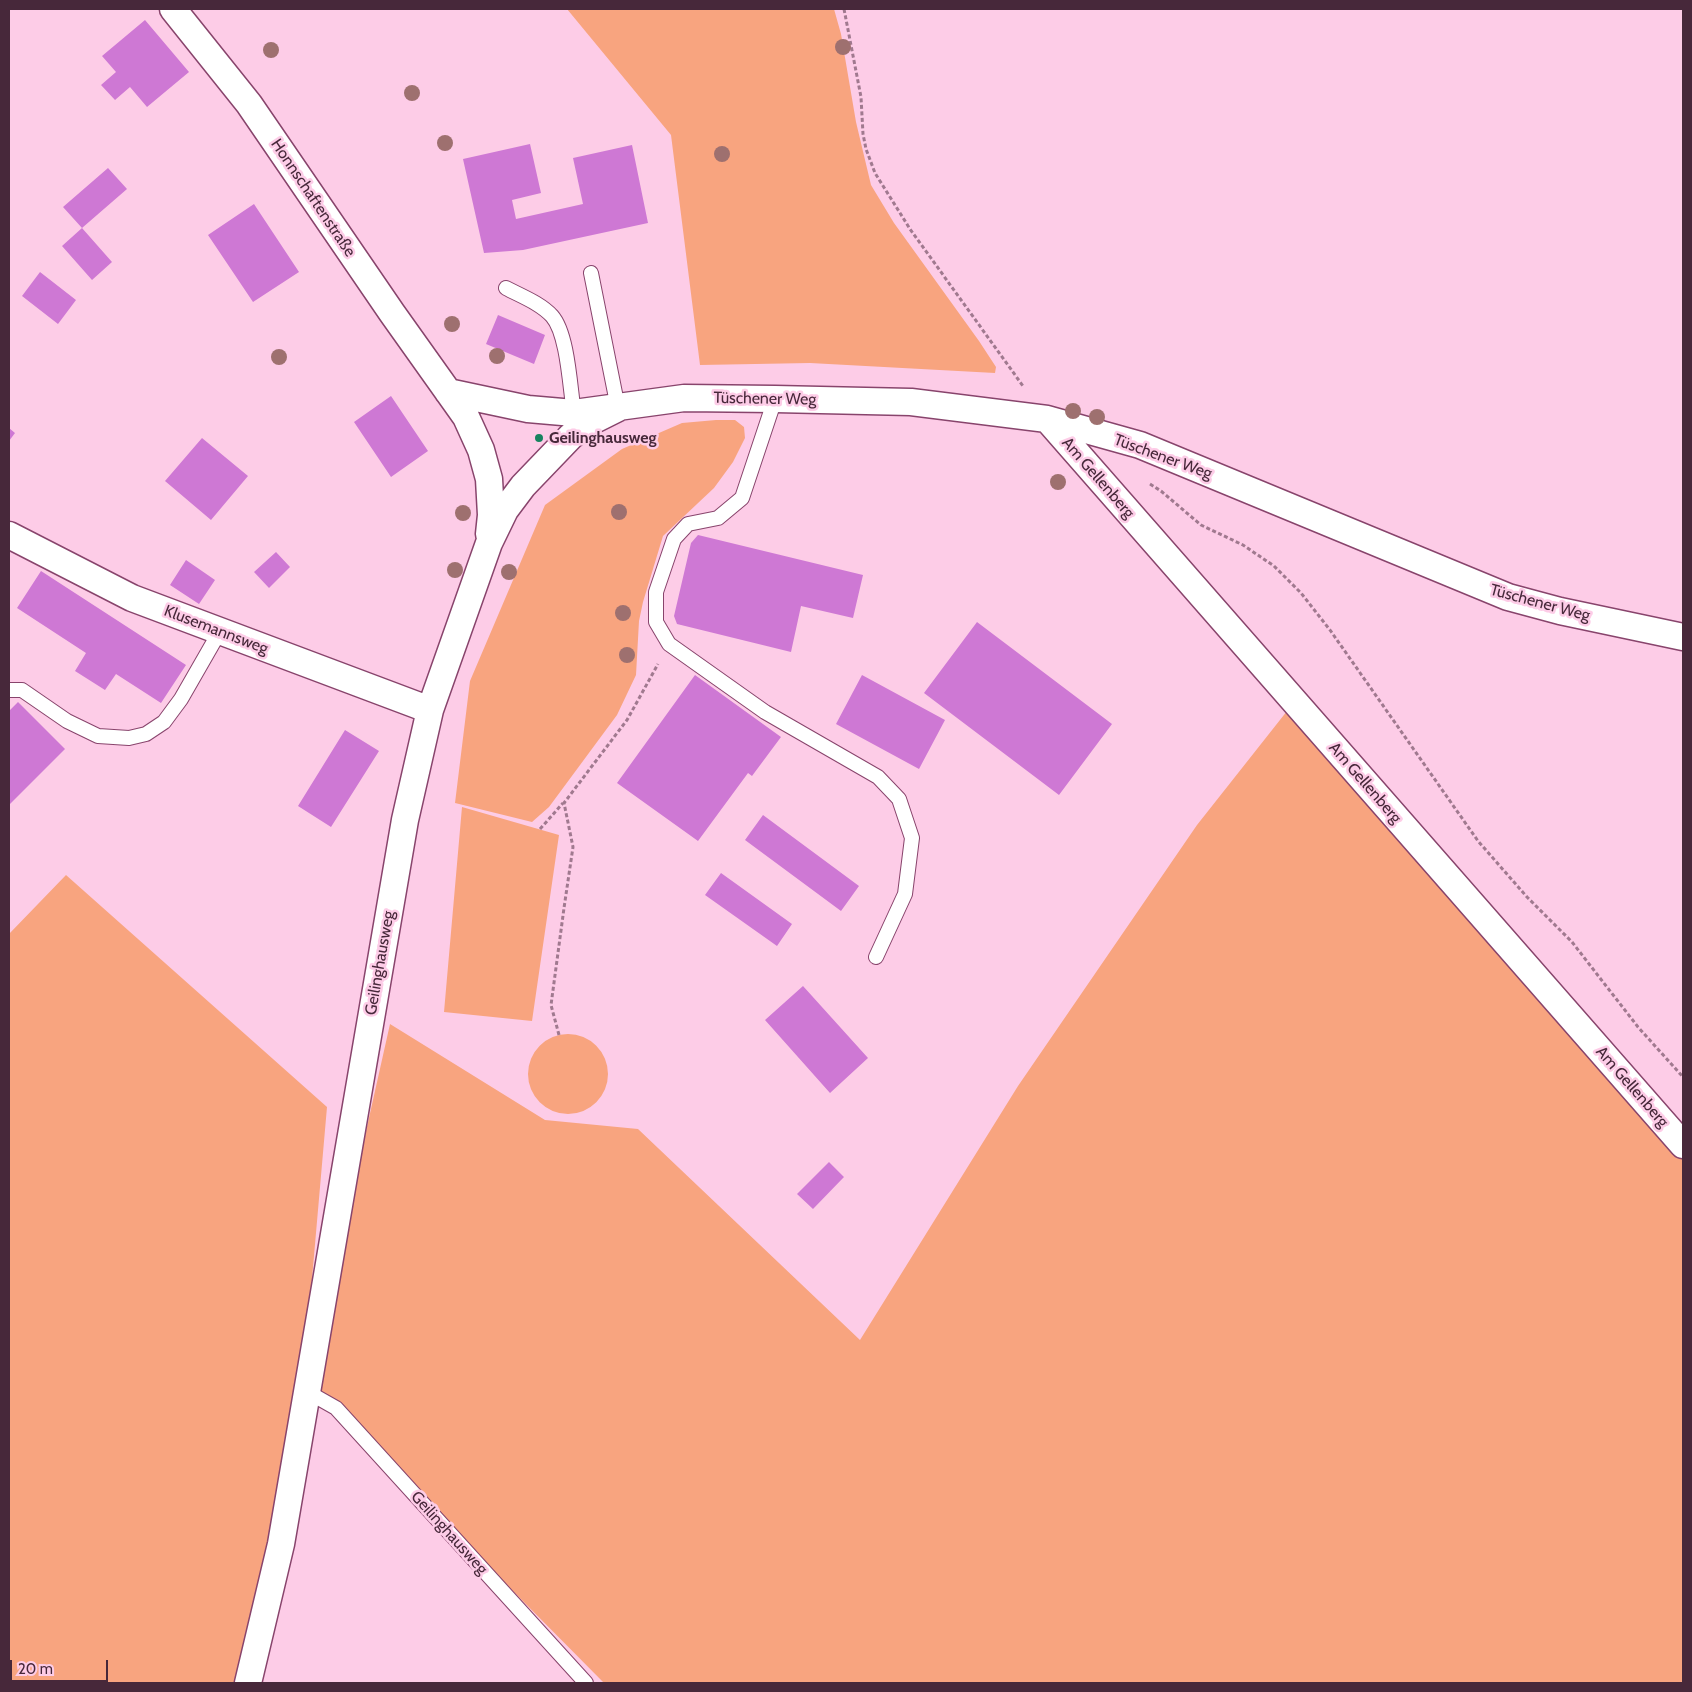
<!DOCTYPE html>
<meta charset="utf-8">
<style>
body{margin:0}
#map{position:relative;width:1692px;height:1692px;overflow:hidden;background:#fdcce7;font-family:Cabin,sans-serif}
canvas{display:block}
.frame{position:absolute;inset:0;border:10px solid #47283a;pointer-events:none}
.scale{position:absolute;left:10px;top:1660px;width:98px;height:22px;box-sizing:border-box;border:2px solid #47283a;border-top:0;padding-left:6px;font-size:15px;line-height:18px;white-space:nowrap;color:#47283a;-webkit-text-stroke:4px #fdcce7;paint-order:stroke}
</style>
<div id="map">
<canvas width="1692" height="1692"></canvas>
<div class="frame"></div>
<div class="scale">20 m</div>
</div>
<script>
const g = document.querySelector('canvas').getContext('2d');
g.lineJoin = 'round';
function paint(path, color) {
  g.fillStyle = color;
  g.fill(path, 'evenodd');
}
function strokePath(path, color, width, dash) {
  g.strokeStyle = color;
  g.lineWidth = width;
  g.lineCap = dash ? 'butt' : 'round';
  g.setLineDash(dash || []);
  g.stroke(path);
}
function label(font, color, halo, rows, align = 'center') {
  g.font = font + ' Cabin,sans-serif';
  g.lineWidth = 5;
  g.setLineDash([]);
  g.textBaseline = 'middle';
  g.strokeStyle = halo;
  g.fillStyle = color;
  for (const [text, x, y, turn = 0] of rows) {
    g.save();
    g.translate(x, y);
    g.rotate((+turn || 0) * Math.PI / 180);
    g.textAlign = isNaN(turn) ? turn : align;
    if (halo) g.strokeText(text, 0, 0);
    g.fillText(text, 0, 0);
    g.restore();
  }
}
const green = new Path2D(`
 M567,9H834L841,34L856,122L871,185L894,223L979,341L996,367L995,373L810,363L700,365L671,135Z
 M716,420H735L744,427L745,438L733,462L714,488L663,536L643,602L639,621L636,675L617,715L549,807L532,822L455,803L470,681L545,505L622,449L682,423Z
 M1291,706L1683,1152V1683H604L502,1580L337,1400L309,1386L390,1024L545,1120L638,1129L860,1340L1018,1086L1197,825Z
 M462,807L559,835L532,1021L444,1012Z
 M66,875L327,1107L302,1393L245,1683H9V934Z
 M528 1074a40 40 0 1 1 80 0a40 40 0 1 1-80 0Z`);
const building = new Path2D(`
 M145,20L189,72L147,107L130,87L115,100L101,85L116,72L102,56Z
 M530,144L541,193L512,200L516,219L583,204L573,158L632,145L648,223L523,250L484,253L463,159Z
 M108,168L127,189L82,228L63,207Z
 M254,204L299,272L253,302L208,235Z
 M82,228L112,262L92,280L62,246Z
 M40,272L76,300L58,324L22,296Z
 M498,315L545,335L534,364L486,344Z
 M391,396L428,451L391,477L354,422Z
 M9,428L15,433L9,441Z
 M202,438L248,476L211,520L165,481Z
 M698,535L863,575L853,618L801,606L791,652L677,624L674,616L691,543Z
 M276,552L290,567L269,588L254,572Z
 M186,560L215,580L199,604L170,585Z
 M41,571L186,665L161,703L116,674L105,690L75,671L86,653L17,608Z
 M977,622L1112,724L1059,795L924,693Z
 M695,675L781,737L752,776L748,773L698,841L617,783Z
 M862,675L945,720L919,769L836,724Z
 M18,702L65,749L9,805V711Z
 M345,730L379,751L331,827L298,806Z
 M763,815L859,886L841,911L745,840Z
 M721,873L792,924L777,946L705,895Z
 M803,986L868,1058L830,1093L765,1020Z
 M829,1162L844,1177L813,1209L797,1194Z`);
const path = new Path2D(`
 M844,9L861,97L863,134L866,149L875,173L910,229L1023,386
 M1150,484L1161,491L1201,525L1243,545L1274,566L1301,593L1330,630L1478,841L1527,897L1572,942L1638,1027L1683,1077
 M540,829L563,803
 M559,1035L551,1005L564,908L573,847L564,803L627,720L658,664`);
const service = new Path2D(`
 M591,273L618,408
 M506,288C521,296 540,303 552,316C568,334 570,389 574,413
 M775,399L742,498L718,518L688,524L674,539L656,592V622L669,644L765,712L878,777L899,799L912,838L905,894L876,957
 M9,690H22L67,721L98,736L129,738L146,734L164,722L181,699L220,631
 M306,1391L336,1408L586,1683`);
const minor = new Path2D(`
 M173,9L249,104L392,313L466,417L481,450L489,479L491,515L489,534
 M448,392L528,409L574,413L684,398L775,399L911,402L1047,419L1140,445L1508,597L1560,611L1683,637
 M1047,419L1683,1145
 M9,535L132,598L430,710
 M248,1683L281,1544L405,820L430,710L489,543L505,510L523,486L571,436L588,423L618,408`);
const trees = [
 [843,47],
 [271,50],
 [412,93],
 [445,143],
 [722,154],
 [452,324],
 [497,356],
 [279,357],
 [1073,411],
 [1097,417],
 [1058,482],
 [619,512],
 [463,513],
 [455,570],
 [509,572],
 [623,613],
 [627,655]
];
const markers = [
 [539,438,5,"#17835f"]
];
const streetNames = [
 ["Honnschaftenstraße",313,198,56],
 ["Tüschener Weg",765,399,1],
 ["Tüschener Weg",1163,457,20],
 ["Am Gellenberg",1098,478,49],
 ["Tüschener Weg",1540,603,15],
 ["Klusemannsweg",216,630,21],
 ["Am Gellenberg",1365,783,49],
 ["Geilinghausweg",380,963,-80],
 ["Am Gellenberg",1632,1087,49],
 ["Geilinghausweg",449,1533,48]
];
const poiNames = [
 ["Geilinghausweg",549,438]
];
paint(green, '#f8a47f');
paint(building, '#ce78d4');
strokePath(service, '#88446c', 16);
strokePath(minor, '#88446c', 29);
strokePath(path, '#a0798f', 3, [4, 2.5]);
strokePath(service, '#fff', 14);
strokePath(minor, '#fff', 26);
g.fillStyle = '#9e706f';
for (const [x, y] of trees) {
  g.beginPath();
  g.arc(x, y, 8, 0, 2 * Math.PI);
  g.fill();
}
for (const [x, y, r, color] of markers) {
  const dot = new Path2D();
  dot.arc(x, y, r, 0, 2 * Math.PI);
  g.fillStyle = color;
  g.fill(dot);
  strokePath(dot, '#fdcce7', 2);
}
label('16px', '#47283a', '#fdcce7', streetNames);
label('bold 16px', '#47283a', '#fdcce7', poiNames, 'left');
</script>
